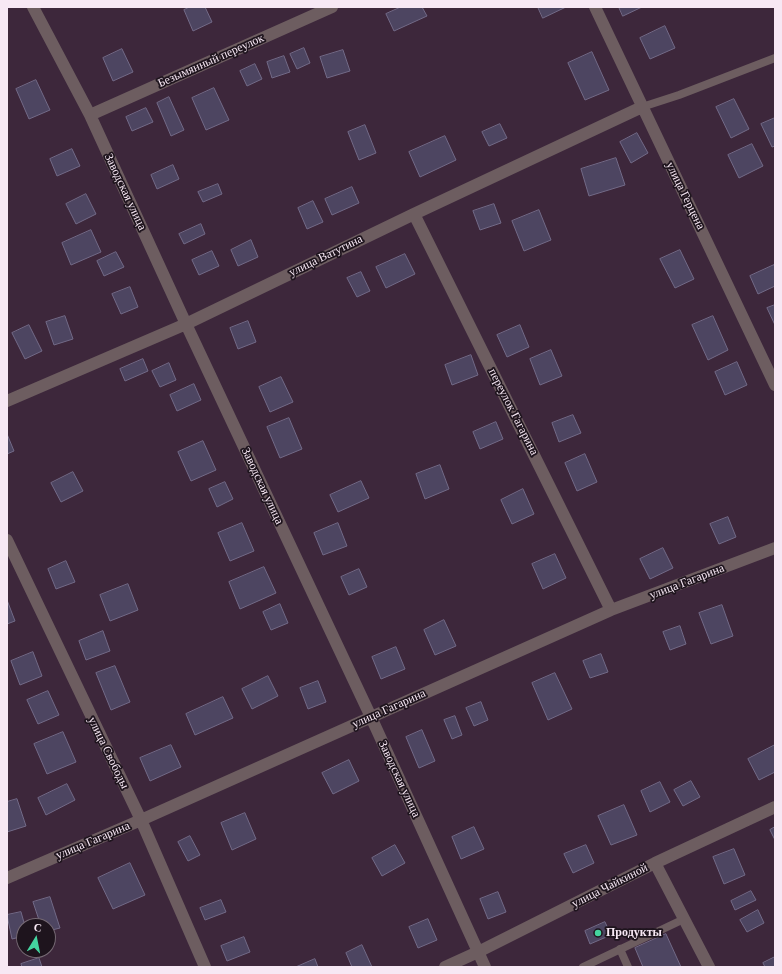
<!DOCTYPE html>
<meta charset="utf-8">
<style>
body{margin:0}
#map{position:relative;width:782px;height:974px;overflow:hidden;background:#3d273b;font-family:Georgia,serif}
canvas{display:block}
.frame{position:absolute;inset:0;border:8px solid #f7e8f4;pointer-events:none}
.north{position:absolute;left:16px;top:918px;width:40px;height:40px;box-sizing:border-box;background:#1e141d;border:1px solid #756973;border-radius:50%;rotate:10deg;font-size:11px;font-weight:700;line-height:16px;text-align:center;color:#f7e8f4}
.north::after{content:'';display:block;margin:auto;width:14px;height:18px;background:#44d49f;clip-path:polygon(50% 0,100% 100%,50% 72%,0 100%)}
</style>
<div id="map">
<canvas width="782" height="974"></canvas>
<div class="frame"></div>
<div class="north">С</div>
</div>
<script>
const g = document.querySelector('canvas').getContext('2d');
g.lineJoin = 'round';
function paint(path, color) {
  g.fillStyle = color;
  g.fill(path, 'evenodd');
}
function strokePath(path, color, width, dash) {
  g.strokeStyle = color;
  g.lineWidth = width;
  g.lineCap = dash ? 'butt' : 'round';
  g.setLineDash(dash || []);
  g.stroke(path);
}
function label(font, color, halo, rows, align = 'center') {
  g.font = font + ' Georgia,serif';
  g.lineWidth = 3.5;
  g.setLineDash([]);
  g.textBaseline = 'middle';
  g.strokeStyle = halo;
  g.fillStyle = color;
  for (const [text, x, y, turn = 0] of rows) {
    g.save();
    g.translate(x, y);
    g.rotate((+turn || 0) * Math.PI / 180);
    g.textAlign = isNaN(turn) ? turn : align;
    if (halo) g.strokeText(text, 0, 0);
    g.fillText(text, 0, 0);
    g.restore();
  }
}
const building = new Path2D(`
 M190,7H205L212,22L193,31L184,10Z
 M401,7H422L427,16L394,31L386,14Z
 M538,7H566L543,18Z
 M619,7H642L623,16Z
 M665,26L675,48L650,59L640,38Z
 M304,48L310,63L297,69L290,54Z
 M122,49L133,72L113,81L103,58Z
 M343,50L350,71L327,78L320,57Z
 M592,52L609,90L585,100L568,63Z
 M284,56L290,72L272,78L267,62Z
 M255,64L262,79L247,86L240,71Z
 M36,80L50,110L29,119L16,89Z
 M214,88L229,120L206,130L192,98Z
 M169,97L184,130L171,136L157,103Z
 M734,99L749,129L731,138L716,107Z
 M146,108L153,122L132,131L126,117Z
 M775,118V146L772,147L761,124Z
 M500,124L507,138L489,146L482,132Z
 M365,125L376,153L359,160L348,132Z
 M637,133L648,153L631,163L620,142Z
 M445,136L456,160L420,177L409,152Z
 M752,144L763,166L739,178L728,155Z
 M72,149L80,166L57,176L50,159Z
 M616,158L625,185L589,196L581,169Z
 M173,165L179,179L157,189L151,175Z
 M218,184L222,194L203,202L198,192Z
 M352,187L359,203L332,215L325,199Z
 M86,194L96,214L76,224L66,204Z
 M313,201L323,222L307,229L298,208Z
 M494,204L501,223L480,230L473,211Z
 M539,210L551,240L524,251L512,221Z
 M201,224L205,234L184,244L179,234Z
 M91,230L101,252L71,265L62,243Z
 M251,240L258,257L238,266L231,250Z
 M680,250L694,279L675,288L660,259Z
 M212,251L219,266L199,275L192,260Z
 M116,252L124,267L104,276L97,261Z
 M405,254L415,274L386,288L376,267Z
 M774,265L775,268V286L758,294L750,276Z
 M361,272L370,291L357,297L347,278Z
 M130,287L138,307L121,314L112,294Z
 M775,305V325L767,308Z
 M65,316L73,339L54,345L46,322Z
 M713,316L728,350L708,360L692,325Z
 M248,321L256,342L238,349L230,328Z
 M29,325L42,351L25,359L12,333Z
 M520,325L529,347L507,357L497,335Z
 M551,350L562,376L540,385L530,359Z
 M471,355L478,375L452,385L445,365Z
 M143,359L148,371L125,381L120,369Z
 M737,362L747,385L725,395L715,372Z
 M169,363L176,380L160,387L152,371Z
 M281,377L293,402L270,412L259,387Z
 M194,384L201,400L177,411L170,395Z
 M573,415L581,433L559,442L552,423Z
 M289,418L302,449L280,458L267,427Z
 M496,422L503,439L480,449L473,432Z
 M7,434L14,451L7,454Z
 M203,441L216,470L191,481L178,452Z
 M585,454L597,482L577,491L565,463Z
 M440,465L449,489L425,499L416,474Z
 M73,472L83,491L61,502L51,483Z
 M361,481L369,498L338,512L330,495Z
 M225,482L233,499L217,507L209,489Z
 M523,489L534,514L512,524L501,500Z
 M728,517L736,537L719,544L710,524Z
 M242,523L254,551L230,561L218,533Z
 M338,523L347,546L323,555L314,533Z
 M663,548L673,568L650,579L640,559Z
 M555,554L566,578L543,589L532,564Z
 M66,561L75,582L56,589L48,569Z
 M264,567L276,593L240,609L229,582Z
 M359,569L367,587L349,595L341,577Z
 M128,584L138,610L110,621L100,595Z
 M7,600L15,621L7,624Z
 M280,604L288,623L271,630L263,612Z
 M722,605L733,636L711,644L699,613Z
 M444,620L456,646L435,655L424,630Z
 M680,626L686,644L670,650L663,632Z
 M103,631L110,651L86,660L79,641Z
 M396,647L405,669L381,679L372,657Z
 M33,652L42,676L20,685L11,661Z
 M601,654L608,672L590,678L583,661Z
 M115,666L130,702L111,710L96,673Z
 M555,673L572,709L548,720L532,683Z
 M268,676L278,696L252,709L242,689Z
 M318,681L326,702L308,709L300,688Z
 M48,691L59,715L38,724L27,700Z
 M223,697L233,718L195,735L186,714Z
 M481,702L488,720L474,726L466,708Z
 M455,716L462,735L452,739L444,720Z
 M422,730L435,761L419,768L406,737Z
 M63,732L76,762L47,774L34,744Z
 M171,745L181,767L150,781L140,758Z
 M775,745V772L759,780L748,759Z
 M349,760L359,781L333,794L322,773Z
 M691,781L700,797L683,806L674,790Z
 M660,782L670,802L650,812L641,791Z
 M67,784L75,800L46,815L38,798Z
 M17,799L26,826L7,832V802Z
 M624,805L637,835L611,845L598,816Z
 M245,813L256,839L232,850L221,823Z
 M474,827L484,849L461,859L452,837Z
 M775,827V840L770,830Z
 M190,836L200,855L188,861L178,842Z
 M395,845L405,863L382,876L372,858Z
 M586,845L594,863L573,873L564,854Z
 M734,849L745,875L724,884L713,857Z
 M130,863L145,895L113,909L98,878Z
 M751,891L756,900L735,910L731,901Z
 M498,892L506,912L488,919L480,899Z
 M50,897L60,928L48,931V926H41L33,902Z
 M221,900L226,912L205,920L200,908Z
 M758,910L764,923L747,932L740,920Z
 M21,912L25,926H24V936L12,939L7,915Z
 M428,919L437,940L418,948L409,927Z
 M605,922L611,935L590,944L585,931Z
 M666,934L681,967H643L635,948Z
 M244,937L250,952L227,961L221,946Z
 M362,945L372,967H352L346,953Z
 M775,957V967H765L763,963Z
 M39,958L42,967H22L21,964Z
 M315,959L318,967H296Z`);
const lane = new Path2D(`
 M642,107L679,95L775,58
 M620,949L628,967
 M583,967L684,919`);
const street = new Path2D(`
 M33,7L90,115L186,324L371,717L485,967
 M595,7L775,385
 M90,115L332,7
 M414,214L611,610
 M7,401L186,324L414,214L642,107
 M7,540L141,820L205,967
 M655,863L709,967
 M7,878L141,820L611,610L775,548
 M445,967L478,952L655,863L775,807`);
const markers = [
 [598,933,4,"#44d49f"]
];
const streetNames = [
 ["Безымянный переулок",211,61,-24],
 ["Заводская улица",125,192,65],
 ["улица Герцена",685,196,64],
 ["улица Ватутина",326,256,-26],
 ["переулок Гагарина",513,412,63],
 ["Заводская улица",262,486,65],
 ["улица Гагарина",687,582,-21],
 ["улица Гагарина",389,709,-24],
 ["улица Свободы",108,753,64],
 ["Заводская улица",399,779,65],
 ["улица Гагарина",93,841,-23],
 ["улица Чайкиной",610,886,-27]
];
const poiNames = [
 ["Продукты",606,933]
];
paint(building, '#4d4561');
strokePath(building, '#726a87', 1);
strokePath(lane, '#6d5d60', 8);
strokePath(street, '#6d5d60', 12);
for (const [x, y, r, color] of markers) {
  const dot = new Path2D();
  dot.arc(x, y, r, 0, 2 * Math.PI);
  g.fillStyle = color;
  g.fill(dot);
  strokePath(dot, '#1e141d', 1.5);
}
label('12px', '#f7e8f4', '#1e141d', streetNames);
label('bold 12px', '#f7e8f4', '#1e141d', poiNames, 'left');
</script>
